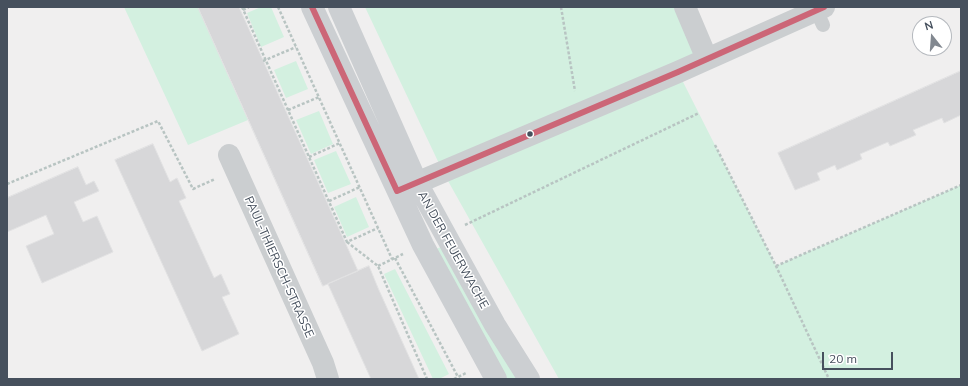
<!DOCTYPE html>
<style>
body{margin:0}
#map{position:relative;width:968px;height:386px;overflow:hidden;background:#f0efef;font-family:Mulish,sans-serif}
canvas{display:block}
.frame{position:absolute;inset:0;border:8px solid #46505d;pointer-events:none}
.north{position:absolute;left:912px;top:16px;width:40px;height:40px;box-sizing:border-box;background:#fff;border:1px solid #b5b9be;border-radius:50%;rotate:343deg;font-size:11px;font-weight:700;line-height:16px;text-align:center;color:#46505d}
.north::after{content:'';display:block;margin:auto;width:14px;height:18px;background:#828890;clip-path:polygon(50% 0,100% 100%,50% 72%,0 100%)}
.scale{position:absolute;left:822px;top:352px;width:71px;height:18px;box-sizing:border-box;border:2px solid #46505d;border-top:0;padding-left:5px;font-size:12px;line-height:14px;white-space:nowrap;color:#46505d;-webkit-text-stroke:3px #fff;paint-order:stroke}
</style>
<div id="map">
<canvas width="968" height="386"></canvas>
<div class="frame"></div>
<div class="north">N</div>
<div class="scale">20 m</div>
</div>
<script>
const g = document.querySelector('canvas').getContext('2d');
g.lineJoin = 'round';
function paint(path, color) {
  g.fillStyle = color;
  g.fill(path, 'evenodd');
}
function strokePath(path, color, width, dash) {
  g.strokeStyle = color;
  g.lineWidth = width;
  g.lineCap = dash ? 'butt' : 'round';
  g.setLineDash(dash || []);
  g.stroke(path);
}
function label(font, color, halo, rows, align = 'center') {
  g.font = font + ' Mulish,sans-serif';
  g.lineWidth = 3;
  g.setLineDash([]);
  g.textBaseline = 'middle';
  g.strokeStyle = halo;
  g.fillStyle = color;
  for (const [text, x, y, turn = 0] of rows) {
    g.save();
    g.translate(x, y);
    g.rotate((+turn || 0) * Math.PI / 180);
    g.textAlign = isNaN(turn) ? turn : align;
    if (halo) g.strokeText(text, 0, 0);
    g.fillText(text, 0, 0);
    g.restore();
  }
}
const green = new Path2D(`
 M124,7H198L248,120L188,145Z
 M261,7H271L284,37L261,47L247,13Z
 M365,7H685L707,59L678,72L776,266L961,185V379H559L443,172Z
 M296,61L308,89L286,98L274,70Z
 M319,111L333,144L311,154L296,120Z
 M336,151L351,184L328,193L314,160Z
 M356,197L369,227L347,237L334,207Z
 M445,245L521,379H506L434,250Z
 M395,269L449,374L439,379H433L384,274Z`);
const building = new Path2D(`
 M198,7H239L358,271L323,286Z
 M961,71V115L944,123L942,118L913,130L916,135L890,146L888,142L860,154L862,159L837,170L835,165L817,173L820,180L795,190L778,153Z
 M153,144L170,182L177,178L186,198L179,201L214,278L221,274L230,294L222,297L239,334L202,351L115,160Z
 M78,167L86,185L94,181L99,191L74,202L83,222L97,216L113,252L42,283L26,246L54,234L46,215L7,232V198Z
 M369,266L378,288L419,379H371L328,284Z`);
const path = new Path2D(`
 M242,7L347,242L378,228
 M278,7L392,259
 M561,7L575,91
 M243,10L249,7
 M263,61L296,47
 M288,110L319,97
 M715,145L776,266L829,379
 M309,157L340,143
 M7,184L158,121L193,189L215,179
 M329,201L360,187
 M465,225L699,113
 M347,242L378,266L427,379
 M395,258L458,377
 M378,266L403,254
 M776,266L961,185
 M454,379L466,373`);
const lane = new Path2D(`
 M816,10L823,25`);
const street = new Path2D(`
 M685,7L707,59
 M229,155L323,363L328,379
 M400,190L678,72L824,7`);
const secondary = new Path2D(`
 M312,7L423,245L496,379
 M339,7L417,183L495,325L529,379`);
const bus1 = new Path2D(`
 M312,7L397,191L678,72L824,7`);
const markers = [
 [530,134,3.5,"#46505d"]
];
const streetNames = [
 ["AN DER FEUERWACHE",453,250,61],
 ["PAUL-THIERSCH-STRASSE",279,267,66]
];
paint(green, '#d3f0e0');
paint(building, '#d7d7d9');
strokePath(building, '#e1e1e2', 1);
strokePath(path, '#b8c4c2', 2.5, [3, 2]);
strokePath(lane, '#cbced0', 14);
strokePath(street, '#cbced0', 22);
strokePath(secondary, '#cccfd2', 22);
strokePath(bus1, '#c67', 6);
for (const [x, y, r, color] of markers) {
  const dot = new Path2D();
  dot.arc(x, y, r, 0, 2 * Math.PI);
  g.fillStyle = color;
  g.fill(dot);
  strokePath(dot, '#fff', 1.5);
}
label('12px', '#46505d', '#fff', streetNames);
</script>
